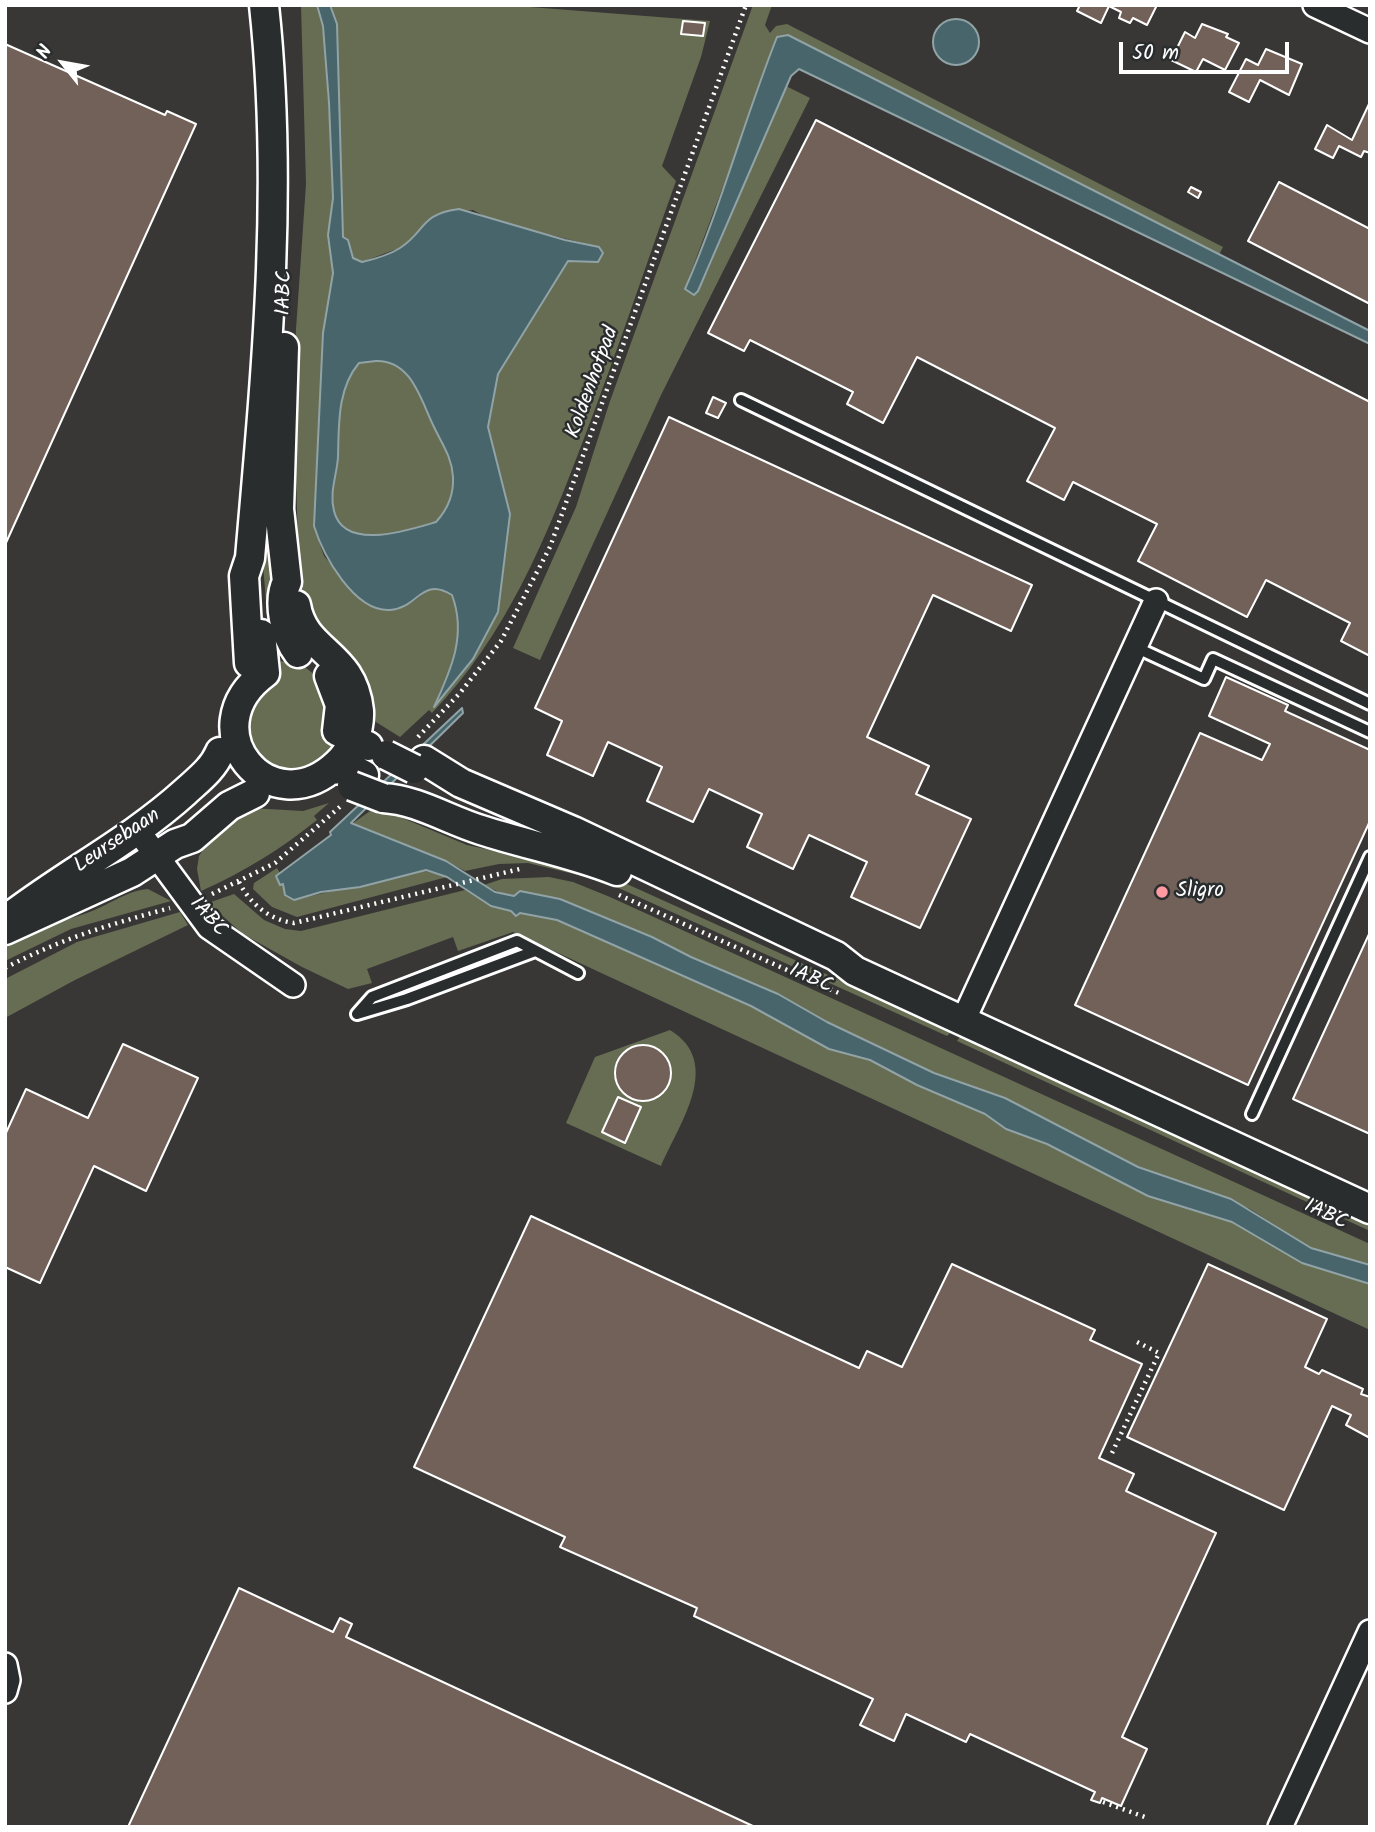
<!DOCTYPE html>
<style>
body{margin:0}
#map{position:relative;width:1375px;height:1832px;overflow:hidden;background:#383736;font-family:Kalam,sans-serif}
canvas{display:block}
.frame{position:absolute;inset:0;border:7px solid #fff;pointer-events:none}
.north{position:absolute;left:28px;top:28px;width:70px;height:70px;-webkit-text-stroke:5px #2a2d2e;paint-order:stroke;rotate:301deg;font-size:19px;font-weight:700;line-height:28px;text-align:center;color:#fff}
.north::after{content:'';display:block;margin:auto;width:24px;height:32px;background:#fff;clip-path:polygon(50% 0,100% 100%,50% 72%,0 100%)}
.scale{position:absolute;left:1119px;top:42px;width:170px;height:32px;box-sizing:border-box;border:4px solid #fff;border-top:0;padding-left:9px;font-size:21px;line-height:24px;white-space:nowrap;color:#fff;-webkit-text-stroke:5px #2a2d2e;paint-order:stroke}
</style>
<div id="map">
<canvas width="1375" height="1832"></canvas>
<div class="frame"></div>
<div class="north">N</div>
<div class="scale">50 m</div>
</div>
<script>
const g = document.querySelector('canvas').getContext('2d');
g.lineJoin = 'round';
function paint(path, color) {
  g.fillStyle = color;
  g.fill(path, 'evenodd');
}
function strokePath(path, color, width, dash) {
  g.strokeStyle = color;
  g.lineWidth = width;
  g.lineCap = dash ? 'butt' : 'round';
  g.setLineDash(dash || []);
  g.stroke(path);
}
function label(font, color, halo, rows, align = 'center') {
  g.font = font + ' Kalam,sans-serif';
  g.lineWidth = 5;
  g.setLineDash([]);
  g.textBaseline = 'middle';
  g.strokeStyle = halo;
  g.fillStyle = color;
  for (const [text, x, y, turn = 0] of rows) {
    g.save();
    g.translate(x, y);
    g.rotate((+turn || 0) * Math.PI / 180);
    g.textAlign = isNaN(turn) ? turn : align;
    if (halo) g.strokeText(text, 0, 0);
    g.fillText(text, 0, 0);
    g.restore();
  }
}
const green = new Path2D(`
 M301,5H317L323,26L332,158L333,198L328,235L333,274L323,333L314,527L324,556L336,570L390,610C398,608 406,606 412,602C429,591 432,583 452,595C466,634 452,667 436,703L498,612L510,514L488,427L498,374L568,260L598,262L599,247L491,220L473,210L433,216L402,247L362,262L353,258L343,237L337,24L330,5H504L710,21L701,57L662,166L676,181C645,268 616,355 583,441C546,539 506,636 432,713L429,710L400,737L376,722L319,631L303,600L299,579L293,373L306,184Z
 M753,5H772L765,25L770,33L776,26L787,24L1223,247L1219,255L788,35L748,120L685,288L707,273L786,86L810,98L661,395L540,660L513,648L576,507L610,401Z
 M376,361C412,360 421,401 434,427C442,444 452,457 453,477C454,495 447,510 436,522C409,530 343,552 334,511C329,492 337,474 338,456C339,425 337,389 360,363Z
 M266,465L276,609L269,639L262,552Z
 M289,661C328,670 330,708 343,742L307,774L260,766L242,732L272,662Z
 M329,803L314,816L317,820C281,849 244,872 201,891L197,869L199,856L219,826L250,808L303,811Z
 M376,807L467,845L607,875L952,1031L947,1036L603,881L528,863L499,864L465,871L446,861L353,823Z
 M277,868L280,873L276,876L294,900L421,870L447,877L297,917L272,907L253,889L254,883Z
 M549,877L573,882L610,897L1370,1244V1265L1311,1248L1250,1209L1138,1167L1005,1098L934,1073L827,1022L778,994L691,957L652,937L611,922L507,896L484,885L502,879Z
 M148,889L171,901L71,929L5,961V941C32,927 59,923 87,913C108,906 125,891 148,889Z
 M465,890L491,906L557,920L751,1006L829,1049L874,1061L917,1085L985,1114L1006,1129L1047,1144L1148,1196L1232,1222L1302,1263L1370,1284V1330L513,932L458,951L453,937L367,969L372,983L348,989L302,967L243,934L208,903L234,894L264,920L285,929L301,931Z
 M180,912L188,925L75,980L5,1018V980L9,977L77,942Z
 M670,1030C724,1063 679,1124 661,1166L566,1123L595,1057Z
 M962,1034L1370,1223V1231L957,1041Z`);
const water = new Path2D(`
 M317,5H330L337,24L343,237L348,240L353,258L362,262C375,259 389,255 400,248C426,231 420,214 459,209L565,240L599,247L603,253L598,262L568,261L498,374L488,427L510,514L498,612L473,659L434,707C451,670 467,635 452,595C421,576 419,608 390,610C354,612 323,555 314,526L323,333L333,273L328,235L333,198L329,103L323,26ZM376,361C412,360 421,401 434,427C442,444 452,457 453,477C454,495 447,510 436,522C409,530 344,552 334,511C329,492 337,475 338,457C339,425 337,389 359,363Z
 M933 42a23 23 0 1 1 46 0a23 23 0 1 1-46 0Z
 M788,35L1370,331V344L799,69L791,76L698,291L694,295L685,289C721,207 744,120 777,37Z
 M462,708L463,713L351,823L446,861L495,892L514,896L520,891L560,899L652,937L691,957L778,994L827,1022L934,1073L1005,1098L1138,1167L1231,1199L1311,1248L1370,1265V1284L1302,1263L1232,1222L1148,1196L1047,1144L1006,1129L985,1114L917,1085L870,1060L829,1049L751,1006L557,920L520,913L516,916L511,911L491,906L447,877L426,870L360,887L321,892L294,900L285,895L283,884L280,885L276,876L331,835L330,832Z`);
const building = new Path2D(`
 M1080,5H1157L1147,25L1133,18L1130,23L1119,18L1121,12L1109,6L1101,23L1077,11Z
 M683,21L705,23L703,36L681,34Z
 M1202,24L1228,34L1226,37L1239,43L1225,70L1203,59L1196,72L1171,60L1185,32L1195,38Z
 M5,44L165,115L167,111L196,124L5,545Z
 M1266,49L1302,64L1289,95L1260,80L1249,102L1229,92L1246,59L1258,65Z
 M1369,104L1370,153L1364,151L1361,157L1339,146L1333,158L1315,149L1327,125L1352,140Z
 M816,120L1370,402V656L1341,641L1350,623L1266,580L1247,617L1138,561L1157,524L1073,482L1064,500L1027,481L1055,428L917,357L883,423L847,404L853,392L750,340L744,351L708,333Z
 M1279,182L1370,229V304L1248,241Z
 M1191,187L1201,192L1198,198L1188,192Z
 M713,397L726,403L718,418L706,413Z
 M669,417L1032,585L1011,631L933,595L867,737L929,766L916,794L971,819L920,928L851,897L867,862L809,835L793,869L747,847L762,814L709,789L693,822L647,801L662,767L608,742L593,776L547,755L562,721L535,708Z
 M1226,677L1288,705L1285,711L1370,750V821L1248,1085L1075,1005L1200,733L1262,760L1270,744L1209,716Z
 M1370,932V1134L1293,1099Z
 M123,1044L198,1078L146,1191L94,1166L40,1283L5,1267V1135L26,1089L88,1118Z
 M615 1073a28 28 0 1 1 56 0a28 28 0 1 1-56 0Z
 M618,1097L641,1107L625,1143L602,1132Z
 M531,1216L859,1368L867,1351L902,1367L952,1264L1095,1330L1090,1340L1142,1364L1099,1458L1134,1474L1126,1491L1216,1533L1122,1737L1147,1749L1121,1806L1102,1798L1100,1803L1091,1800L1095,1792L970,1734L966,1742L906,1714L894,1741L860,1725L873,1699L694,1616L697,1608L560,1547L565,1537L414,1467Z
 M1208,1264L1327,1319L1305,1367L1319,1374L1322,1370L1363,1389L1361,1394L1370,1397V1438L1346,1425L1351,1415L1332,1406L1284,1510L1127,1437Z
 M239,1588L333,1632L340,1618L352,1624L346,1637L755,1827H128Z`);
const path = new Path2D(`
 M418,737L460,693L501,641L550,547L746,5
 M239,882C250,904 270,920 294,923L520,869
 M212,894L275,863L342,805
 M619,895L841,994
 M5,968C60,939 111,924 170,908
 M1112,1453L1159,1353L1135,1341
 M1103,1802L1145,1817`);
const service = new Path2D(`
 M741,400L1370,704
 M1135,647L1204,679L1213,659L1370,732
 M357,1014L372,997L517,941L578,973
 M357,1014L407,999L535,951
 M1252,1114L1370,857`);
const minor = new Path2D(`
 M1315,5L1370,31
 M139,832L209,927L293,985
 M963,1021L1156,601
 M5,1665L8,1680L5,1691
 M1280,1827L1370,1632`);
const tertiary = new Path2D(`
 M284,347L279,509L287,582C277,601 285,636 298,653
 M261,634L265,673C189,729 270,827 337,764C351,751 360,731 359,711C353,651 304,654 296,605
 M249,663L244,576L250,558C266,374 284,190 264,5
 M329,676L340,705L337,731L368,746
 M424,760L461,783L573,831L836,956L855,971L1370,1209
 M330,770L351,768L364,775
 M383,798C418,800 448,820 481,830C527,845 573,853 617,871
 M15,913C71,871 133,839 185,792C198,780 213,769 220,752
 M5,930L132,872L175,844L192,838L229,806L255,793`);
const tertiaryBridge = new Path2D(`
 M386,755L414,769
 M352,786L383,798`);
const markers = [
 [1162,892,7,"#ff9aa2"]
];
const streetNames = [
 ["IABC",286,293,-88],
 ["Koldenhofpad",594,383,-70],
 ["Leursebaan",118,842,-34],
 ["IABC",207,918,49],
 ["IABC",810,980,24],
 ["IABC",1325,1216,25]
];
const poiNames = [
 ["Sligro",1176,892]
];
paint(green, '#666d53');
paint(water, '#47656a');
strokePath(water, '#91a3a6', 2);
paint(building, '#716158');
strokePath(building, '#fff', 2);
strokePath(service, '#fff', 16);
strokePath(minor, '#fff', 28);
strokePath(tertiary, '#fff', 33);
strokePath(path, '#fff', 4.5, [2, 5]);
strokePath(service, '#2a2d2e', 10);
strokePath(minor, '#2a2d2e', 23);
strokePath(tertiary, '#2a2d2e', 28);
strokePath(tertiaryBridge, '#fff', 33, []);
strokePath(tertiaryBridge, '#2a2d2e', 28);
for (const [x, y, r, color] of markers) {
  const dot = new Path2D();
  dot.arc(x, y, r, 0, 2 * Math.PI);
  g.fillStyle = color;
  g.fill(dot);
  strokePath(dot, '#2a2d2e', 2.5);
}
label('21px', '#fff', '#2a2d2e', streetNames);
label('21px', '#fff', '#2a2d2e', poiNames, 'left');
</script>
